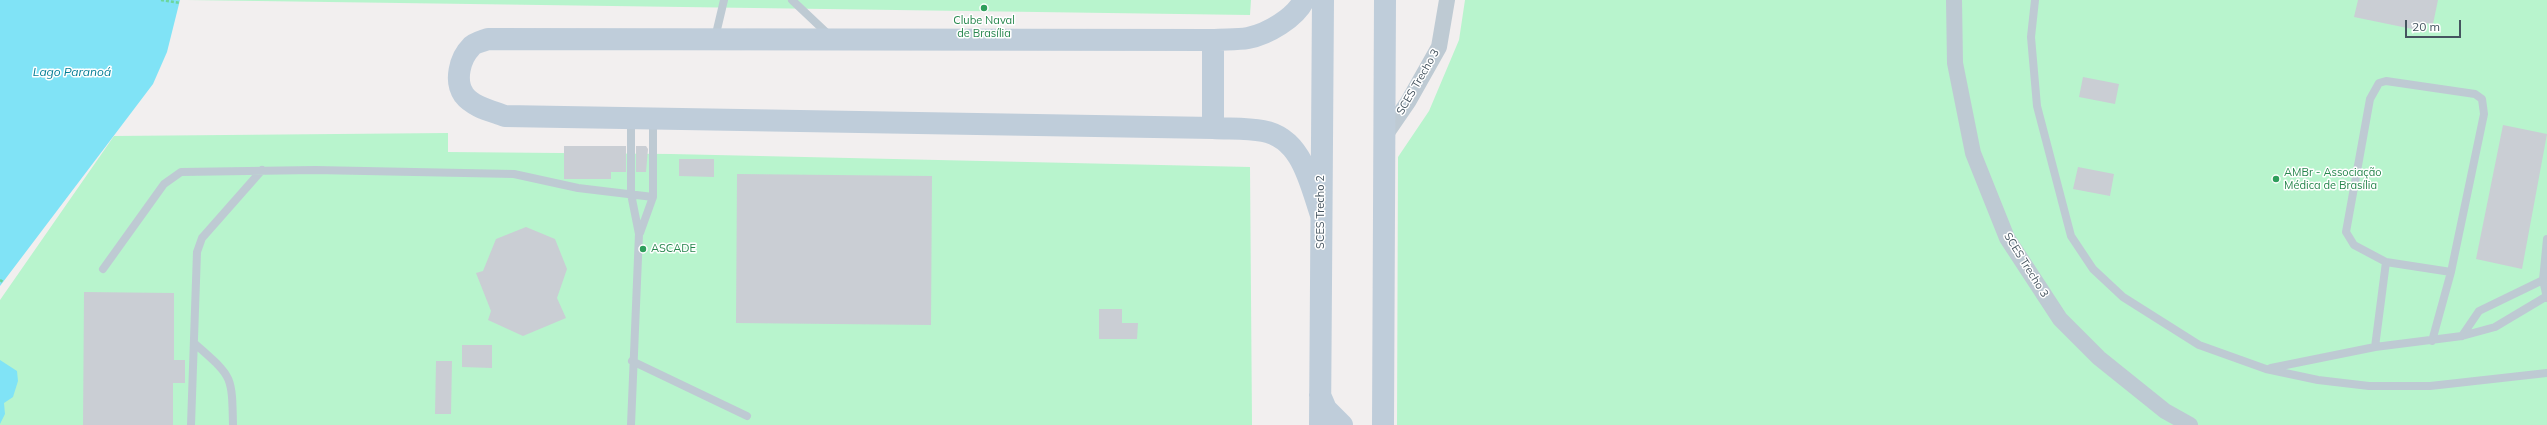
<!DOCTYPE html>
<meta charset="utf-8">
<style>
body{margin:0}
#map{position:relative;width:2547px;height:425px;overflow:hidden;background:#f2efef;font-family:Mulish,sans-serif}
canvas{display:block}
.scale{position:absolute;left:2405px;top:20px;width:56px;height:18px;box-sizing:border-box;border:2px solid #45545f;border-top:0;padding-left:5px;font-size:12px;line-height:14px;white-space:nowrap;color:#45545f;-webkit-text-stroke:3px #fff;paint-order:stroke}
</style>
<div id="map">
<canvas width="2547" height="425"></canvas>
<div class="scale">20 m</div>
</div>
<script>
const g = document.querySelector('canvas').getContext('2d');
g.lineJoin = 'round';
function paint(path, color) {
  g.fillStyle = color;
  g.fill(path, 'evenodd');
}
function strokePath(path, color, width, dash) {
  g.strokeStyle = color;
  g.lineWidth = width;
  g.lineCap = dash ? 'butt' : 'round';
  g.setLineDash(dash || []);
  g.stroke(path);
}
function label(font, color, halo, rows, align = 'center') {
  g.font = font + ' Mulish,sans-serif';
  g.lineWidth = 3;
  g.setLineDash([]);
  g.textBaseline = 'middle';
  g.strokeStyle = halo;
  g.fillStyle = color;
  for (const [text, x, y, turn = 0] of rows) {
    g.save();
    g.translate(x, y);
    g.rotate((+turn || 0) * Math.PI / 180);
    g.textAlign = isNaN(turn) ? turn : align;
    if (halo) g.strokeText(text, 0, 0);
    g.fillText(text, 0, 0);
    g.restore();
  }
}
const green = new Path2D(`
 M187,0H1251L1250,15Z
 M1465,0H2547V425H1397L1398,157L1429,111L1459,40Z
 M448,133V152L671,154L1250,167L1252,425H0V300L114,136Z`);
const water = new Path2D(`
 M0,0H180L167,52L153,84L0,286Z
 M0,360L17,371L18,381L13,397L4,403L5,414L0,424Z`);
const building = new Path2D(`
 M2358,0H2438L2433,24L2423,23L2422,31L2354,17Z
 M2083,77L2119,84L2115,104L2079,97Z
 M2503,125L2547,134L2522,269L2476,259Z
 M564,146H626V172H611V179H564Z
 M636,146H646L648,149L646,172H636Z
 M679,159H714V177L679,176Z
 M2078,167L2114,174L2110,196L2073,189Z
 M737,174L932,176L931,325L736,323Z
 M526,227L555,239L567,269L557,298L566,318L523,336L488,320L491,311L476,273L483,271L496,239Z
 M84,292L174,293V360H185V383H173V425H83Z
 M1099,309H1122V323H1138L1137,339H1099Z
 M462,345H492V368L462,367Z
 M436,361H452L451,414H435Z`);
const path = new Path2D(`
 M161,0L180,3
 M0,280L3,282`);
const lane = new Path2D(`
 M792,0L830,36
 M2035,0L2031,37L2037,106L2071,236L2093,269L2123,297L2199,345L2266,369L2318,380L2369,386H2430L2547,373
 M715,38L724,0
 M640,233L653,197V119
 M2547,239L2543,280L2547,298
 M2386,262L2451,272
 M103,269L164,184L181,172L315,170L514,174L578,188L653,197
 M2462,336L2479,311L2547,278
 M194,343C232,377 232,373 233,425
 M2375,347L2386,262L2354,245L2346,232L2370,99L2379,83L2386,81L2475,94L2482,99L2484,114L2451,272L2432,341
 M632,361L747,416
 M2271,368L2375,347L2462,336L2495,327L2547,296
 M191,425L197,252L202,238L262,170
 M631,425L639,234L631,194V119`);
const street = new Path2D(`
 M1954,0L1955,63L1973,153L2007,238L2060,319L2099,358L2165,411L2190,425
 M1384,137L1408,102L1439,47L1447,0`);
const secondary = new Path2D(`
 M1304,0C1295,18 1268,34 1248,38C1237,40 1224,39 1213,40L488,39C483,41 474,43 471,47C460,58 454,81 464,95C473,107 492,111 505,116L1213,128C1229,129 1247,128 1263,131C1302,138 1310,183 1321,215
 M1213,128V40
 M1320,395L1326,409L1342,425
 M1320,425L1323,0
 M1383,425L1385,0`);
const markers = [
 [984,8,4,"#2e9e5b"],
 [2276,179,4,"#2e9e5b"],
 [643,249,4,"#2e9e5b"]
];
const leisureNames = [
 ["Clube Naval",984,21,"center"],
 ["de Brasília",984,34,"center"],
 ["AMBr - Associação",2284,173],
 ["Médica de Brasília",2284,186],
 ["ASCADE",651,249]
];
const streetNames = [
 ["SCES Trecho 3",1418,82,-60],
 ["SCES Trecho 2",1321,212,-90],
 ["SCES Trecho 3",2026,265,58]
];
const waterNames = [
 ["Lago Paranoá",72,72]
];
paint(green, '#b8f4cd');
paint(water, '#80e3f6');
paint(building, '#caced4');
strokePath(path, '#6cd69d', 2.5, [3, 2]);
strokePath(lane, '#becad3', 8);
strokePath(street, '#becad3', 16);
strokePath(secondary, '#bfcdda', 22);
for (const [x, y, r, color] of markers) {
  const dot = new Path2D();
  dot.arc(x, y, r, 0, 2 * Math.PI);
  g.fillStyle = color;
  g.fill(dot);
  strokePath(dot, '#fff', 1.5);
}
label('11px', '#27864d', '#fff', leisureNames, 'left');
label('11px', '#45545f', '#fff', streetNames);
label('italic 12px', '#037d95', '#fff', waterNames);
</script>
